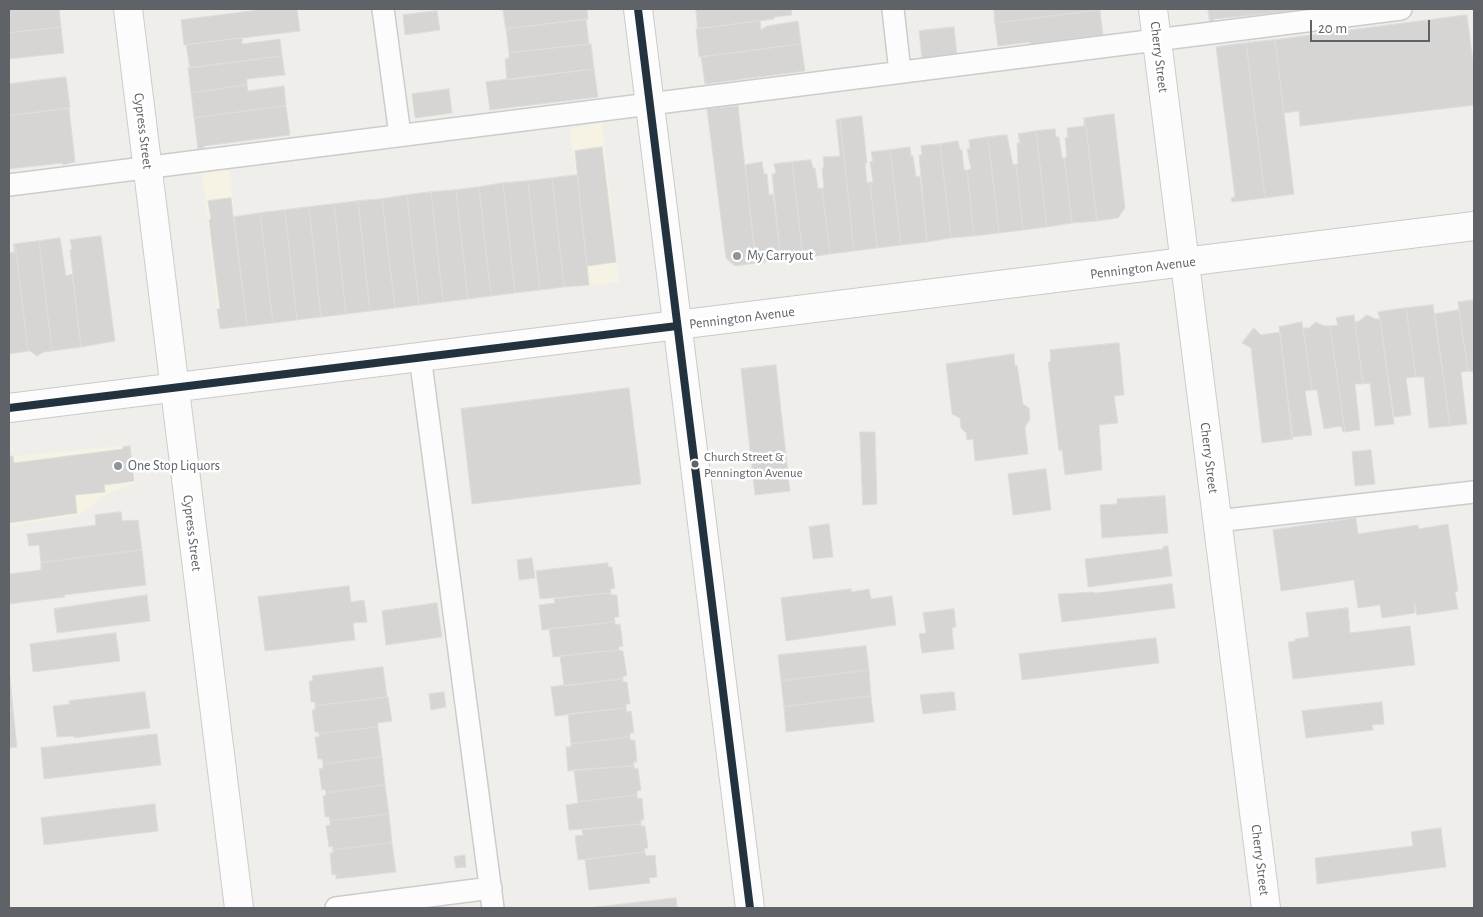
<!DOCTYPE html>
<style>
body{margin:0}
#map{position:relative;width:1483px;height:917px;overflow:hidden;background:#efeeea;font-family:"Alegreya Sans",sans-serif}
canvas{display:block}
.frame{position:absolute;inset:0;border:10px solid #5f6368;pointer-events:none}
.scale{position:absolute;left:1310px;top:20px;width:120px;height:22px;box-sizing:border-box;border:2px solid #5f6368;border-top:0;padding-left:6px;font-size:15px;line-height:18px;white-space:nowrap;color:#5f6368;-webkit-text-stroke:4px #fff;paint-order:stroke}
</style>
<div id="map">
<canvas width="1483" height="917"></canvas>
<div class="frame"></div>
<div class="scale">20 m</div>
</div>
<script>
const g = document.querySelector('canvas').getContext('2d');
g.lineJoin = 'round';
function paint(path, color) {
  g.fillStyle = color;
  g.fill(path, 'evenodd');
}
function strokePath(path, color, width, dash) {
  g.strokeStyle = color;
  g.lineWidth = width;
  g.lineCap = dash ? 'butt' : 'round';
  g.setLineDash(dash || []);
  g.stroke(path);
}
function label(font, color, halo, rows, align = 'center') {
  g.font = font + ' "Alegreya Sans",sans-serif';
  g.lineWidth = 5;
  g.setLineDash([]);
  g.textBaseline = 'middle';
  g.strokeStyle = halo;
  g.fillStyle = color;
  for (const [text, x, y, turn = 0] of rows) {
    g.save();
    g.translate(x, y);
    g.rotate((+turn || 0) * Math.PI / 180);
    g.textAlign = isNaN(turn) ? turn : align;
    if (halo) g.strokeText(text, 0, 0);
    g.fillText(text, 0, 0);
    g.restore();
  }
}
const commercial = new Path2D(`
 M602,123L619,282L589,285L570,128Z
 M229,169L247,326L220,330L202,172Z
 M130,445L136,482L105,495L79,515L9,525V457Z`);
const building = new Path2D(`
 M9,9H59L61,27L9,33Z
 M267,9H297L300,31L184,45L181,20Z
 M503,9H587L588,19L506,29Z
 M696,9H791L792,15L774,17V19L698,29Z
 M994,9H1100V10L995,23Z
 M1208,9H1312L1214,19V22H1210Z
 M1100,10L1103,35L1030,44V42L998,46L995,23Z
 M437,11L440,30L405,35L403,15Z
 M1467,15L1474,69V105L1300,126L1299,111L1284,113L1275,40Z
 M586,19L589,44L509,53L506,29Z
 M760,21L761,30L767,26L798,21L801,44L699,57L696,29Z
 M61,27L64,53L9,59V33Z
 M954,27L957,54L922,58L919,31Z
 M242,38V44L280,39L282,56L190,68L186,45Z
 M1275,40L1294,194L1265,198L1246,43Z
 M1246,43L1265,198L1232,202L1231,198L1235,197L1216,47Z
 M591,44L594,69L507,80L505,59L509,58V53Z
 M801,44L805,71L705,84L701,57Z
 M282,56L285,75L247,79V85L191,93L188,68Z
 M594,69L598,97L490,110L486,82Z
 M66,77L70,108L9,116V84Z
 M247,85L248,91L284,86L286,106L194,118L191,93Z
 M449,89L452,113L415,118L412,94Z
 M286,106L290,135L204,146V148L198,149L194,118Z
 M738,106L756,263L735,266L726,258L707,109Z
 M69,108L75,162L63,165L62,163L9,169V116Z
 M1114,114L1125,208L1118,218L1097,221L1085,118Z
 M862,116L867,163H865L867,183L870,182L877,248L854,251L840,119Z
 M1084,118H1085L1097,221L1072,223L1064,158L1067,157L1065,138L1068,137L1067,128L1084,126Z
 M840,119L854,251L830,254L822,188H824L822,168L824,167L823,157L840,156L836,120Z
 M1055,129L1056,137H1059L1062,158H1064L1072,223L1047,227L1036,131Z
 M1036,131L1047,227L1023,230L1016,164H1018L1017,143H1020L1018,134Z
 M1007,135L1013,165L1016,164L1023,230L999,233L988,137Z
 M988,137L999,233L974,236L967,170L971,169L967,149H970L969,140Z
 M958,141L960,150H962L964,170H967L974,236L951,238L940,144Z
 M940,144L951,238L927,242L919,155H922L921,146Z
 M602,147L616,262L587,266L575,151Z
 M910,147L911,156H913L916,177L920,176L927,242L901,245L890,150Z
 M890,150L901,245L877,248L870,182H873L870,162L873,161L871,152Z
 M811,160L813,168H815L818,189L822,188L830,254L803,258L792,162Z
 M762,162L764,174H767L769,195L773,194L781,260L756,263L745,165Z
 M792,162L803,258L781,260L772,174L776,173L774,164Z
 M577,175L589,285L564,287L552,178Z
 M552,178L564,287L540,290L528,181Z
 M528,181L540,290L515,293L503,183Z
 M503,183L515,293L491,296L479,187Z
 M479,187L491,296L468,299L456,190Z
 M456,190L468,299L443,302L431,192Z
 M431,192L443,302L419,305L407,195Z
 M407,195L419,305L395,308L382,199Z
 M231,198L247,326L220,329L217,309H220L209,220L211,219L208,201Z
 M382,199L395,308L370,311L358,201Z
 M358,201L370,311L346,314L334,204Z
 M334,204L346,314L321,317L309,207Z
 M309,207L321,317L297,320L285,210Z
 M285,210L297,320L273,323L260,213Z
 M260,213L273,323L247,326L234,217Z
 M101,236L115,341L81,347L70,250L72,249L70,240Z
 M60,238L66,276L72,274L81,347L52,351L39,241Z
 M39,241L52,351L44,352L37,356L30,351H28L15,244Z
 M14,244H15L28,351L9,354V253L14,252Z
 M1474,300V372L1468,371L1458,302Z
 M1433,305L1450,426L1429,428L1424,377H1416L1406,308Z
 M1406,308L1416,377L1406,378L1411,415L1394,417L1380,319L1378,312Z
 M1459,310L1468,371L1461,372L1467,424L1450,426L1435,314Z
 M1354,315L1363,384H1355L1360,430L1345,432L1330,326L1338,325L1336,318Z
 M1367,315L1376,319H1380L1394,424L1375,426L1370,383L1363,384L1355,322L1359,321Z
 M1302,322L1312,390L1305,391L1312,435L1292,437L1279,327Z
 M1316,322L1324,326H1330L1345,432H1343L1341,426L1324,429L1317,390H1312L1303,328H1309Z
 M1254,328L1261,335L1280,332L1293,439L1262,443L1251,348L1242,343Z
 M1119,343L1124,395L1114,396L1118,423L1099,425L1102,470L1065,475L1062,450L1059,451L1048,362H1051L1050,350Z
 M1014,354L1015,366L1017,365L1023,404L1029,408L1030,419L1025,427L1028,454L975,461L973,439L967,440L966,433L961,428L960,418L952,414L946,364Z
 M776,365L790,491L755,495L741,369Z
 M629,388L641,484L472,504L461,409Z
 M860,432H875L877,504L863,505Z
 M130,446L134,481L104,485L105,492L75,495L77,513L9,523V456H13L14,463L123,449V447Z
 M1371,450L1375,484L1355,486L1352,452Z
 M1046,469L1051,510L1013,515L1008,474Z
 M1165,496L1168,533L1102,538L1100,505L1117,504V499Z
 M121,512L122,521L138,520L142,550L41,563L39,545L29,546L27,534L96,525L95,515Z
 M1356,518L1358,534L1418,525L1419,529L1448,524L1458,591L1455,592L1458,609L1417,615L1414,601L1415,613L1382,618L1380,605L1358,608L1354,580L1281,591L1273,530Z
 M829,524L833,557L813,559L809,527Z
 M1168,546L1172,576L1088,587L1085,559L1163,549V547Z
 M142,550L146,585L64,595L65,597L9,604V574L41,570V563Z
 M532,558L535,578L519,580L517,560Z
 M608,563V567H612L615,588L610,589L611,593L540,599L536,571Z
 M1172,584L1175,608L1062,622L1058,594L1094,592L1095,593Z
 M349,586L351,602L364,600L367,622L353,623L355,640L265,651L258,597Z
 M851,589V592L869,589L871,599L892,596L896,625L786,641L781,598Z
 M611,593V595H617L619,617H614L615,622L542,630L539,605L555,603L554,599Z
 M147,595L150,621L57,633L54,609Z
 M437,603L442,637L386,645L382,611Z
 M1348,608L1350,633L1410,626L1415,665L1293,679L1288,642L1295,641V639L1309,637L1306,613Z
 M954,609L956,627L952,628L954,649L922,653L919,634L926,633L923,613Z
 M615,622V625L620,624L623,646L619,647V650L553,657L549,629Z
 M116,633L120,661L33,672L30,644Z
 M1156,638L1159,663L1022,680L1019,654Z
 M866,646L869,670L781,681L778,655Z
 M619,650L623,651L627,676H623V679L564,686L560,656Z
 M383,667L387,697L315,706V702H311L309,681H313L312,676Z
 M869,670L871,696L784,707L781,681Z
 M10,676L13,710L9,711V677Z
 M623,679V682H627L630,704H626V708L555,716L551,687Z
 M145,692L150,728L74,738V736L57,737L53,706L70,704L69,701Z
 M444,692L446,707L431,710L429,694Z
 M954,692L956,710L923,714L920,695Z
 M871,696L874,722L786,732L784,707Z
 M388,697L392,721L378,723V727L319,734L318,732H315L312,710H315V706Z
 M1382,702L1384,724L1372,725L1373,730L1306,738L1302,711Z
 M626,708L627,712L631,711L634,733H630V737L571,744L568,714Z
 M13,710L17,747L9,748V711Z
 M378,727L382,757L323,764L322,759H318L315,737H319V734Z
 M157,734L161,765L44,779L41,748Z
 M630,737V740H635L637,762H633L634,766L568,771L566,747H571V744Z
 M382,757L385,785L326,793L325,789L322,790L319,769L323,768V764Z
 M634,766V769L638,768L641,790L637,791V795L578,802L574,770Z
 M385,785L389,814L330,821L329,817H325L323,796L326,795V793Z
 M637,795V799L642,798L644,820H641V824L569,830L566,805L578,803V802Z
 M155,804L158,831L44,845L41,818Z
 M389,814L392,843L333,850L332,846L329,847L326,826L330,825V821Z
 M641,824V826H645L648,848L644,849L645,852L578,860L575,836L583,835L582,830Z
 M1441,828L1446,867L1317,884L1315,858L1413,846L1411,832Z
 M392,843L396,872L336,879V874L332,875L330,853H333V850Z
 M645,852L646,856L655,855L657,877L649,878L650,883L589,890L585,860Z
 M465,855L466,867L456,868L454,857Z
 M676,898L677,908H588Z`);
const lane = new Path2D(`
 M383,9L400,135
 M893,9L900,72
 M9,185L1401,9
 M420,356L493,908
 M1217,521L1474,492
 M336,908L491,888`);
const street = new Path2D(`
 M128,9L239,908
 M1153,9L1266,908`);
const secondary = new Path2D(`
 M638,9L750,908
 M9,408L1474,226`);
const bus1 = new Path2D(`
 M638,9L750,908
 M9,408L677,326`);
const markers = [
 [737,256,5,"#919496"],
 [695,464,4.5,"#5f6368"],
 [118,466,5,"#919496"]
];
const busNames = [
 ["Church Street &",704,457],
 ["Pennington Avenue",704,473]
];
const streetNames = [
 ["Cherry Street",1159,57,83],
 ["Cypress Street",143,131,83],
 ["Pennington Avenue",1143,268,-7],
 ["Pennington Avenue",742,318,-7],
 ["Cherry Street",1209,458,83],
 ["Cypress Street",192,533,83],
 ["Cherry Street",1260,860,83]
];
const poiNames = [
 ["My Carryout",747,256],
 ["One Stop Liquors",128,466]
];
paint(commercial, '#f7f3e4');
paint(building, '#d6d5d3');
strokePath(building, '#deddd9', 1);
strokePath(lane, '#cbcccc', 24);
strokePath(street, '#cbcccc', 30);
strokePath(secondary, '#cacacb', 30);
strokePath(lane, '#fdfcfc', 21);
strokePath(street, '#fdfcfc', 28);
strokePath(secondary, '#fdfcfc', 28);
strokePath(bus1, '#22323f', 8);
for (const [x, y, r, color] of markers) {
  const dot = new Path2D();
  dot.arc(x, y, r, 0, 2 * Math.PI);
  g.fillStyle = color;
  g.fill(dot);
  strokePath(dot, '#fff', 2);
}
label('13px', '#5f6368', '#fff', busNames, 'left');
label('14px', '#5f6368', '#fff', streetNames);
label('14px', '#5f6368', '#fff', poiNames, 'left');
</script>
